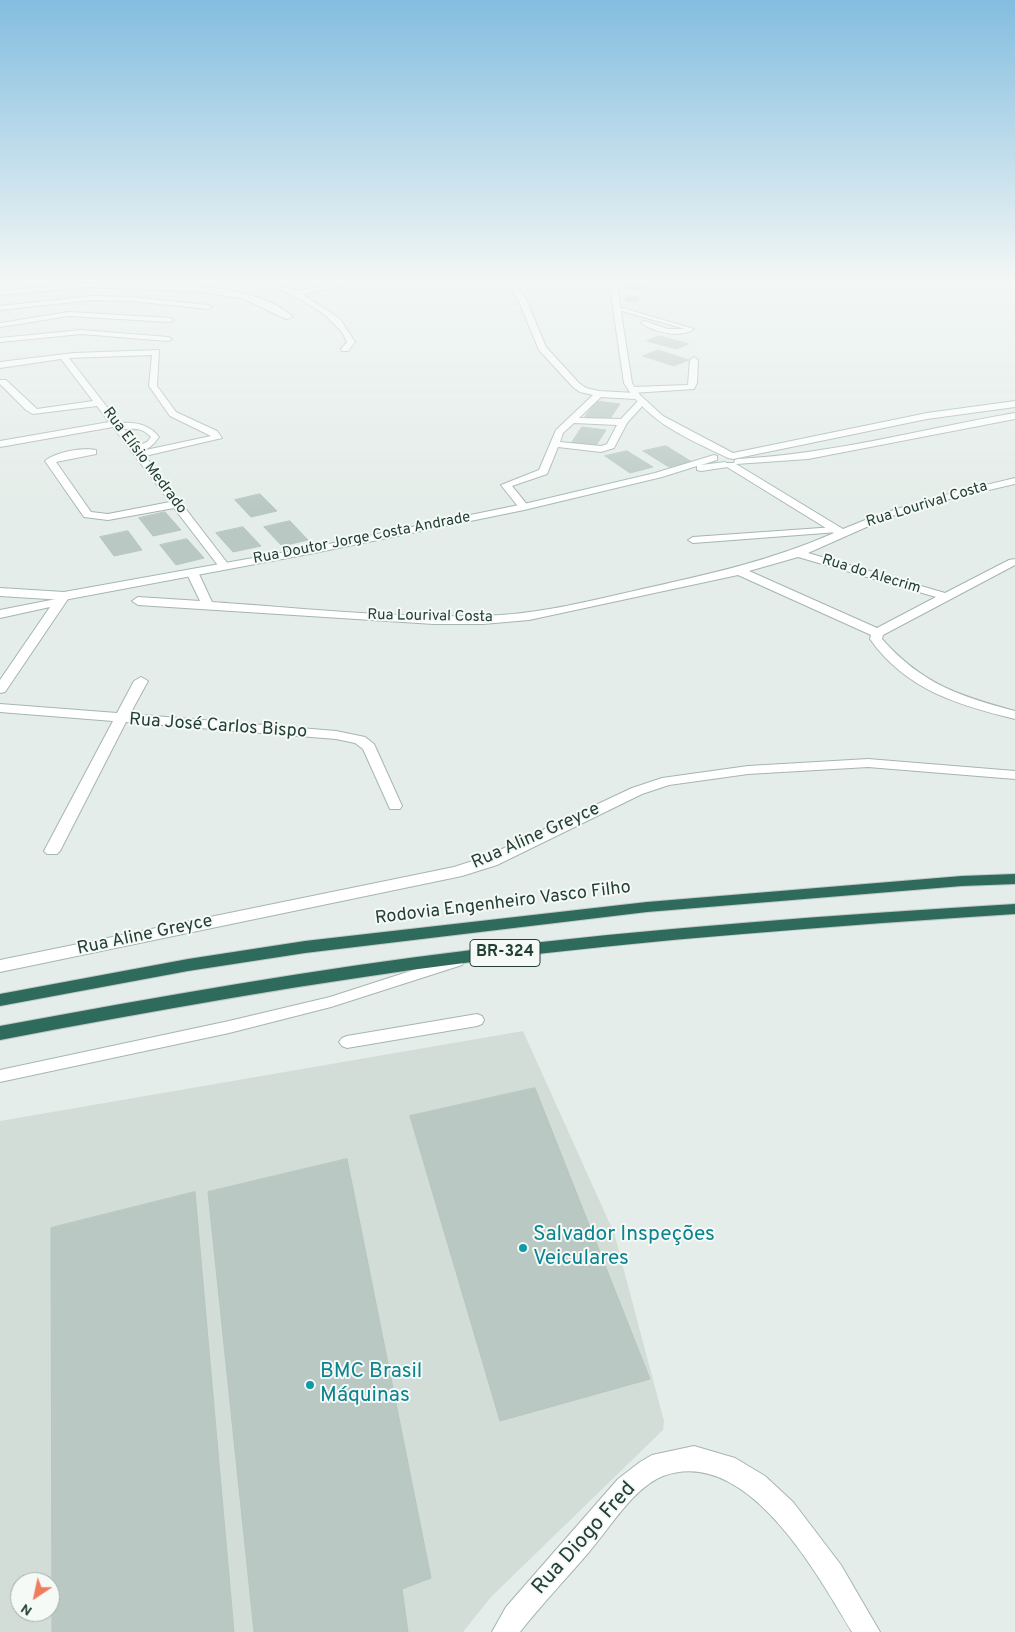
<!DOCTYPE html>
<meta charset="utf-8">
<style>
body{margin:0}
#map{position:relative;width:1015px;height:1632px;overflow:hidden;background:#e4ede9;font-family:Overpass,sans-serif}
canvas{display:block}
.north{position:absolute;left:10px;top:1572px;width:50px;height:50px;box-sizing:border-box;background:#f5faf7;border:1px solid #a1afaa;border-radius:50%;rotate:214deg;font-size:14px;font-weight:700;line-height:20px;text-align:center;color:#233f36}
.north::after{content:'';display:block;margin:auto;width:18px;height:22px;background:#f07c5f;clip-path:polygon(50% 0,100% 100%,50% 72%,0 100%)}
</style>
<div id="map">
<canvas width="1015" height="1632"></canvas>
<div class="north">N</div>
</div>
<script>
const g = document.querySelector('canvas').getContext('2d');
g.lineJoin = 'round';
function paint(path, color) {
  g.fillStyle = color;
  g.fill(path, 'evenodd');
}
function strokePath(path, color, width, dash) {
  g.strokeStyle = color;
  g.lineWidth = width;
  g.lineCap = dash ? 'butt' : 'round';
  g.setLineDash(dash || []);
  g.stroke(path);
}
function label(font, color, halo, rows, align = 'center') {
  g.font = font + ' Overpass,sans-serif';
  g.lineWidth = 4;
  g.setLineDash([]);
  g.textBaseline = 'middle';
  g.strokeStyle = halo;
  g.fillStyle = color;
  for (const [text, x, y, turn = 0] of rows) {
    g.save();
    g.translate(x, y);
    g.rotate((+turn || 0) * Math.PI / 180);
    g.textAlign = isNaN(turn) ? turn : align;
    if (halo) g.strokeText(text, 0, 0);
    g.fillText(text, 0, 0);
    g.restore();
  }
}
const built = new Path2D(`
 M523,1031L614,1233L664,1421L663,1430L491,1597L463,1632H0V1121ZM20,1582H50V1612H20Z`);
const building = new Path2D(`
 M626,285L646,286L645,290L624,289Z
 M627,296L640,297L637,302L624,301Z
 M660,336L689,344L676,349L647,341Z
 M658,350L689,360L674,366L643,356Z
 M596,401L620,404L609,420L585,417Z
 M582,427L606,430L595,447L571,444Z
 M666,446L692,462L669,467L643,451Z
 M627,451L653,467L630,473L605,456Z
 M260,494L277,511L251,517L235,500Z
 M165,512L181,530L153,536L139,518Z
 M290,521L308,540L282,546L264,527Z
 M243,527L261,546L233,552L216,533Z
 M128,531L142,550L114,556L100,537Z
 M187,539L204,558L176,565L160,545Z
 M535,1088L650,1379L500,1421L410,1116Z
 M347,1159L431,1578L402,1589L408,1632H254L208,1192Z
 M195,1192L234,1632H52L51,1228Z`);
const lane = new Path2D(`
 M615,307H619L694,329C681,339 654,332 641,323L644,321L668,329H685L615,309Z
 M114,424C132,421 148,423 159,437C153,446 144,453 133,452V448L147,442L151,437C137,422 125,434 113,426Z
 M835,527L838,528V532L693,543L688,540L693,537Z
 M457,956L462,957L464,961L462,965L331,1007L229,1033L0,1082V1070L229,1021L330,997Z
 M477,1014L482,1016L484,1020L482,1024L477,1026L347,1048L342,1046L339,1042L342,1038L347,1036Z`);
const street = new Path2D(`
 M262,281H272L296,291L355,281H369L302,294L340,319L355,342L348,351H342L341,349L347,342L342,332L324,314L300,299Z
 M507,281H513L526,299L546,347L579,383L586,388L599,391L635,393L639,396L635,399L601,397L579,418L621,419L638,401L645,403L627,423L614,448L601,452L558,447L547,474L512,486L529,507L524,510L520,509L501,485L539,470L556,430L593,395L580,392L573,387L539,350L518,299ZM574,423L617,425L607,444L601,446L560,442L563,433Z
 M135,283C181,285 257,284 293,317L286,319L244,299L203,292L90,287L0,295V291L67,284Z
 M92,296L131,297L208,305L212,307L208,309L131,301L92,300L0,310V306Z
 M69,312L170,318L174,320L170,322L69,316L0,327V323Z
 M81,330L168,337L172,339L168,341L81,334L0,342V338Z
 M159,350L157,386L176,412L217,431L222,438L145,456L228,564V568H220L174,508L108,520L84,517L45,461C55,452 83,447 96,450V454L56,462L91,512L108,514L170,502L113,427L0,447V441L109,422L97,406L33,414L26,410L0,384V380H6L37,409L93,401L61,359L0,368V362L74,353ZM152,355L149,386L170,416L211,436L141,451L69,358Z
 M694,357L698,360L697,383L694,389L632,393L628,390L632,387L688,385L690,360Z
 M1015,413V419L808,459L736,464L843,529C899,505 956,492 1015,478V484L932,503L889,517L808,553L945,593L1009,560L1015,559V565L883,635L882,639C922,684 959,696 1015,711V719C958,705 906,690 870,639L871,635L738,575L529,620L483,624H434L138,605L132,601L138,597L200,601L186,572L192,569L198,572L212,602C301,608 392,618 481,616C534,615 586,602 638,590C705,575 771,561 834,533L727,467V463H734L735,460L738,459C832,454 922,429 1015,413ZM798,557L936,597L877,628L749,571Z
 M64,592L70,596L5,692L0,693V680L50,607L0,618V610L56,599L60,593Z
 M141,677L148,681L130,714L336,731L365,737L374,744L402,806L400,809H390L363,749L355,743L336,739L126,722L60,851L57,854H47L44,851L113,721L0,712V704L117,713L134,681Z
 M868,759L1015,771V779L868,767L748,774L669,785L642,794L497,865L462,876L0,972V960L454,867L485,857L632,788L662,778L748,766Z
 M694,1446L735,1458L765,1476L793,1502L841,1565L880,1632H852C817,1574 747,1445 663,1476C634,1487 609,1529 589,1552C567,1578 542,1604 520,1632H492L506,1607L618,1479L640,1462L652,1455Z`);
const secondary = new Path2D(`
 M609,281H616L632,383L640,395L663,416L733,453L927,413L1015,401V407L927,419L733,459L728,458C687,438 648,423 624,383Z
 M714,455L717,456V460L701,465L725,462L730,465L728,467L701,471L697,470V466L662,477L524,510L314,553L64,600L0,596V588L64,592L314,547L524,504L655,473Z`);
const highway = new Path2D(`
 M1015,874V884L962,886L647,912L305,953L188,971L0,1006V994L188,959L305,941L647,902L962,876Z
 M1015,904V914C834,926 652,939 472,962C314,982 157,1010 0,1040V1026C157,997 314,969 472,950C652,928 834,915 1015,904Z`);
const markers = [
 [523,1248,5,"#0f9aa8"],
 [310,1385,5,"#0f9aa8"]
];
const farStreetnames = [
 ["Rua Elísio Medrado",144,461,53],
 ["Rua Lourival Costa",927,505,-17],
 ["Rua Doutor Jorge Costa Andrade",362,539,-11],
 ["Rua do Alecrim",871,575,17],
 ["Rua Lourival Costa",430,617,1]
];
const shields = [
 [505,953,70]
];
const shieldNames = [
 ["BR-324",505,953]
];
const streetNames = [
 ["Rua José Carlos Bispo",218,727,4],
 ["Rua Aline Greyce",536,837,-24],
 ["Rodovia Engenheiro Vasco Filho",503,904,-7],
 ["Rua Aline Greyce",145,936,-12]
];
const nearCulturenames = [
 ["Salvador Inspeções",533,1236],
 ["Veiculares",533,1260],
 ["BMC Brasil",320,1373],
 ["Máquinas",320,1397]
];
const nearStreetnames = [
 ["Rua Diogo Fred",585,1539,-48]
];
paint(built, '#d2ddd8');
paint(building, '#b9c8c2');
strokePath(building, '#b6c7bf', 1);
strokePath(lane, '#a6b5b0', 2);
strokePath(street, '#a6b5b0', 2);
strokePath(secondary, '#a3b9b0', 2);
strokePath(highway, '#c1c9c7', 2);
paint(lane, '#fff');
paint(street, '#fff');
paint(secondary, '#fff');
paint(highway, '#2f6b5c');
const sky = g.createLinearGradient(0, 0, 0, 509);
sky.addColorStop(0, '#83bddf');
sky.addColorStop(0.55, '#f3f7f5');
sky.addColorStop(1, '#f3f7f500');
g.fillStyle = sky;
g.fillRect(0, 0, 1015, 509);
for (const [x, y, r, color] of markers) {
  const dot = new Path2D();
  dot.arc(x, y, r, 0, 2 * Math.PI);
  g.fillStyle = color;
  g.fill(dot);
  strokePath(dot, '#f5faf7', 2);
}
label('15px', '#233f36', '#f5faf7', farStreetnames);
for (const [x, y, w] of shields) {
  const box = new Path2D();
  box.roundRect(x - w / 2, y - 13.5, w, 27, 4);
  g.fillStyle = '#f5faf7';
  g.fill(box);
  strokePath(box, '#233f36', 1);
}
label('bold 16px', '#233f36', null, shieldNames);
label('18px', '#233f36', '#f5faf7', streetNames);
label('21px', '#0d838f', '#f5faf7', nearCulturenames, 'left');
label('21px', '#233f36', '#f5faf7', nearStreetnames);
</script>
